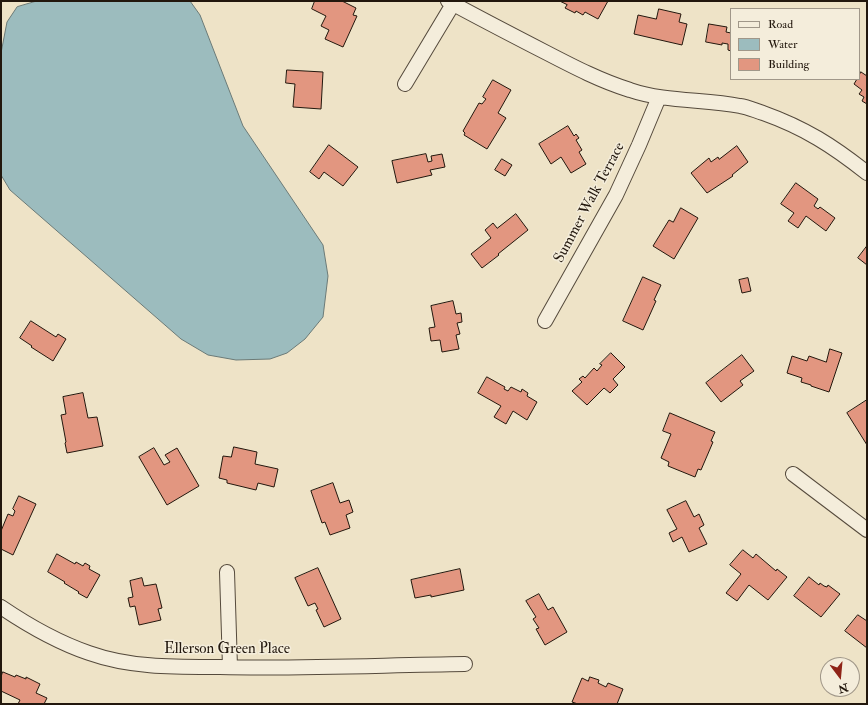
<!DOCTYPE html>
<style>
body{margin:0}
#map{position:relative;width:868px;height:705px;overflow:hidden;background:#eee3c7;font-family:"IM FELL Double Pica",serif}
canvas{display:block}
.frame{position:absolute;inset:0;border:2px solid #22170d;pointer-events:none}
.legend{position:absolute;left:730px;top:8px;width:130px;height:72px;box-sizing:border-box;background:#f4eddb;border:1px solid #a09789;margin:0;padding:5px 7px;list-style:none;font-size:12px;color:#22170d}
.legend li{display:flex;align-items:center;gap:8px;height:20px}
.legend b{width:20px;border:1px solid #a09789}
.north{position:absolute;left:820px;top:657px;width:40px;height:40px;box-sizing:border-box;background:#f4eddb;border:1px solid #a09789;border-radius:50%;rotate:164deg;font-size:11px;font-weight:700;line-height:16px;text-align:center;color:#22170d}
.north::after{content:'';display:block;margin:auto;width:14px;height:18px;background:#8f2418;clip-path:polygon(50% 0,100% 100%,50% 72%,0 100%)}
</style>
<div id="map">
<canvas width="868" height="705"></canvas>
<div class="frame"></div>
<ul class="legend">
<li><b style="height:5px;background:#f4eddb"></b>Road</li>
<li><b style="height:11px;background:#9cbcbe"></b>Water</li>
<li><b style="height:11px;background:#e29680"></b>Building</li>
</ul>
<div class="north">N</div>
</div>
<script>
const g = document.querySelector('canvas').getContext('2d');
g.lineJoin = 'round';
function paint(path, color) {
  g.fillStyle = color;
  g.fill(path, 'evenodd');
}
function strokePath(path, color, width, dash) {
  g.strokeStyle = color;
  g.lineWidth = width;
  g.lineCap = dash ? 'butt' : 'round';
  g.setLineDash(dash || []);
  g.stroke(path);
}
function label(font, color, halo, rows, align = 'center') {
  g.font = font + ' "IM FELL Double Pica",serif';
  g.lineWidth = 3;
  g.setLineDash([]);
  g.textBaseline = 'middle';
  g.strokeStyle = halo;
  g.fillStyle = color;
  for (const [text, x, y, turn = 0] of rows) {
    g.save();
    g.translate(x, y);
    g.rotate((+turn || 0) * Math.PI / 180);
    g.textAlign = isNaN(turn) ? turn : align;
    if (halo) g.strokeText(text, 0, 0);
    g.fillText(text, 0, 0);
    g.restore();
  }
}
const water = new Path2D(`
 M37,1H190L200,15L243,126L323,245L328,276L323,317L305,339L287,353L270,359L236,360L208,355L181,339L10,190L1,175V53L7,22L17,7Z`);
const building = new Path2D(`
 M315,1H342L356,8L353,15L357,16L343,47L325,39L329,30L321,26L326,16L312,9Z
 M560,1H608L598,19L585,12L583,15L576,11L575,13L565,8L567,5Z
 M659,9L681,14L679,22L687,24L682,45L634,34L638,15L656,19Z
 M709,24L727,27L726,32L731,33V51L728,50V44L722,43V45L706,42Z
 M287,70L323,72L321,109L293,107L295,84L286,83Z
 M861,72L867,76V104L862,101L864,97L859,94L862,90L854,84L857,79H859V76Z
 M493,80L511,90L498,113L506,118L487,149L464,135L465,133L463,131L479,103L482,104L486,99L483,97Z
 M568,126L574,136L576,134L579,138L576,140L582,150L579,152L586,164L571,173L561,157L551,164L539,144Z
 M329,145L358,167L343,186L324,172L319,179L310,172Z
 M737,146L748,162L732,175L733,176L707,193L691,173L709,158L711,162L718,157L719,159Z
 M426,154L428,162L432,161L431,156L442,154L445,167L430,170L432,175L397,183L392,161Z
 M502,159L512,165L505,176L495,170Z
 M796,183L818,199L814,206L818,209L820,207L835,218L826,231L806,216L798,228L788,221L794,213L781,204Z
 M681,208L698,218L674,259L653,246L669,220L673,222Z
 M516,214L528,230L498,254L499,255L482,268L471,254L491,238L485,230L493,223L497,228Z
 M867,246V265L858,258Z
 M643,277L661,285L654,300L656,301L643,330L623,321Z
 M748,278L751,291L742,293L739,280Z
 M453,301L456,314L461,313L462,322L457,323L460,334L456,335L459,349L442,352L440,340L431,341L429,328L435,327L431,306Z
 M31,321L56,337L58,334L66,339L53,361L31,347L32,346L20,338Z
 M830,349L842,353L829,392L811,386V385L801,382L802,378L787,373L792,356L807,361L809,356L826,362Z
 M611,353L625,367L613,379L618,385L610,393L604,388L587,405L572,391L582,382L579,379L583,376L585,378L594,368L597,371L602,365L600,364Z
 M742,355L754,371L740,381L743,385L721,402L706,383Z
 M487,377L505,387L504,389L508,391L511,387L521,392L522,389L528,393L527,396L537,402L527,420L513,411L506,424L494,417L501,406L478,393Z
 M83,393L88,418L97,417L103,446L67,453L65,443L66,442L61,415L66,414L63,397Z
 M867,400V445L847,413Z
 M670,413L715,432L711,441L713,442L701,470L698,469L695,477L668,466L669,462L661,458L671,434L663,431Z
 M234,447L257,452L255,464L278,469L274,487L258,483L256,490L227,483V480L219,478L223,456L231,457Z
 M154,448L164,465L170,462L165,455L177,448L199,486L167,505L139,457Z
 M333,483L340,503L349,500L353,512L346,515L350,528L330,535L325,522L322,523L311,491Z
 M19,496L36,504L13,555L1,549V531L8,514L13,516L15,511L13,509Z
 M686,501L694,517L699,514L704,525L699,528L707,544L689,552L682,537L673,542L669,533L677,529L667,510Z
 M743,550L753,558L756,554L776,571L777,569L787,577L768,600L749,585L737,601L726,593L741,574L730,565Z
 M57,554L75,564L76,562L83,566L85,563L90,566L89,569L100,575L87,598L78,593L79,592L64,583L65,582L48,572Z
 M318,568L341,619L324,627L316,610L318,609L315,603L308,606L295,578Z
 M460,569L464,590L431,597V595L415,598L411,580Z
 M809,577L819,585L820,583L824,586L827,587L828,585L840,594L821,617L794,596Z
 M142,578L144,586L156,584L162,608L158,609L161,620L139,625L135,606L130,607L128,598L133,597L130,581Z
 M539,594L548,610L553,607L567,632L545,645L536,629L539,628L533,619L536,617L526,601Z
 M858,615L867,621V648L845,631Z
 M3,672L15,677L16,675L26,679V677L40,684L36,693L47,698L44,704H18L20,700L1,691V677Z
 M590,677L599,680L598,683L606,687L608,683L623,689L617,704H578L572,702L582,678L588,681Z`);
const street = new Path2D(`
 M448,1C481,19 514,36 547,53C574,67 601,81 630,90C665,102 704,99 740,106C748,107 756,111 763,113C805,128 833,146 867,173
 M405,84L453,4
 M545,321L616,195L639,145L659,97
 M793,474L867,530
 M227,572L230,667
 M1,607C29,626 57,642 89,653C131,668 176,667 220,667C302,669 384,665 465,664`);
const streetNames = [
 ["Summer Walk Terrace",590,203,-62],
 ["Ellerson Green Place",227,650]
];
paint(water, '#9cbcbe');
strokePath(water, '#6b7a77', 1);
paint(building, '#e29680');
strokePath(building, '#22170d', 1);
strokePath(street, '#554a3c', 16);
strokePath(street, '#f4eddb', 14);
label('15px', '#22170d', '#f4eddb', streetNames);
</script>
